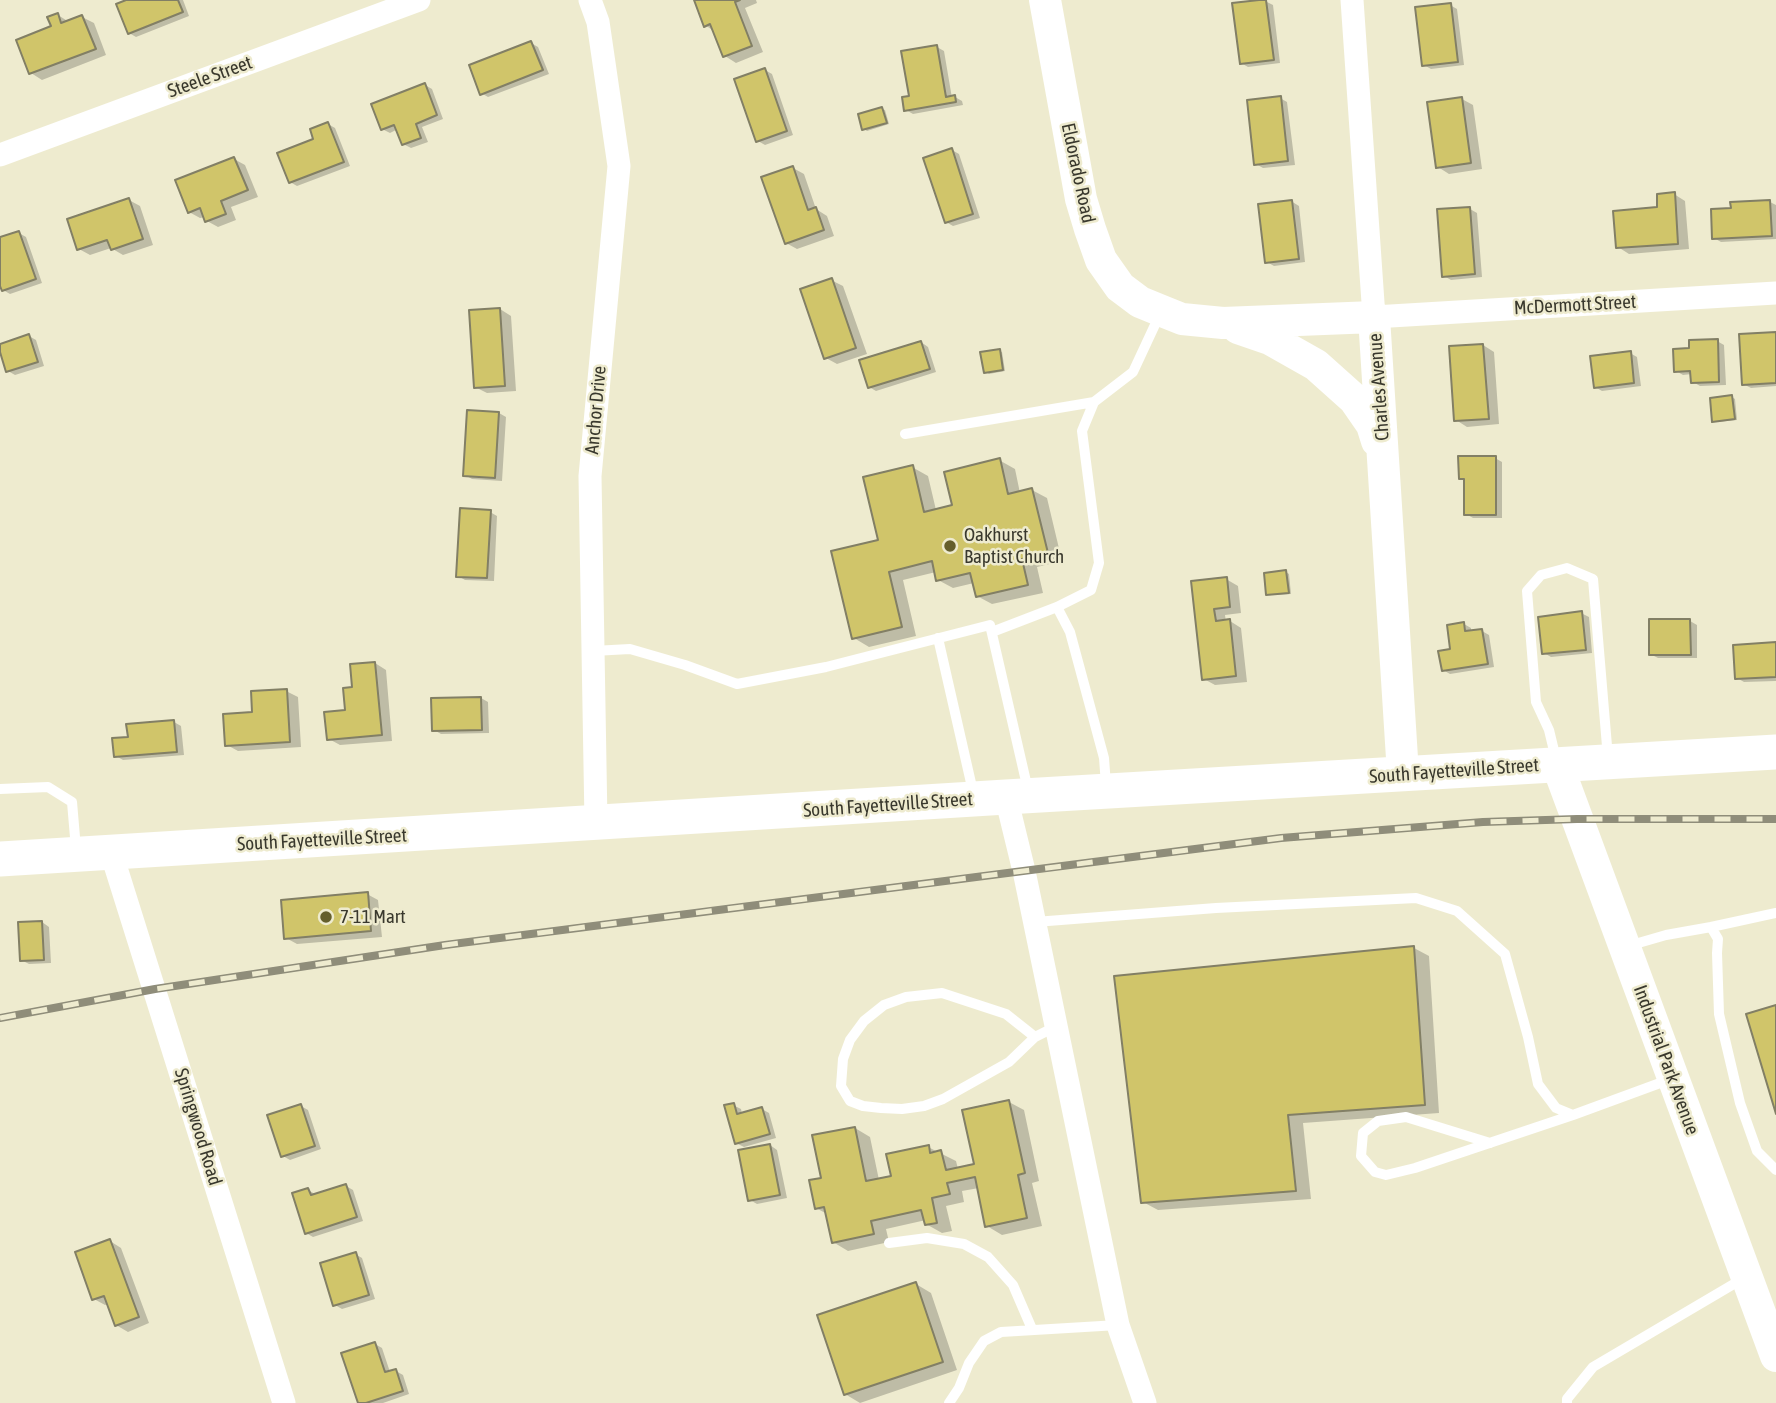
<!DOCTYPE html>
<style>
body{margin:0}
canvas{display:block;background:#eeebcf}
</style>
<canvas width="1776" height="1403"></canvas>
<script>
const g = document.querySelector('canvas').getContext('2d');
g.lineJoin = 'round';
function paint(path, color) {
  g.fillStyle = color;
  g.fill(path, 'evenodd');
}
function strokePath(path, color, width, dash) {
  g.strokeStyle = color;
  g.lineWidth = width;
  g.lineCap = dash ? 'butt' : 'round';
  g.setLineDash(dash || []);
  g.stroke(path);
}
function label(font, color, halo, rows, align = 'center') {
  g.font = font + ' "Asap Condensed",sans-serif';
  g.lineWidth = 5;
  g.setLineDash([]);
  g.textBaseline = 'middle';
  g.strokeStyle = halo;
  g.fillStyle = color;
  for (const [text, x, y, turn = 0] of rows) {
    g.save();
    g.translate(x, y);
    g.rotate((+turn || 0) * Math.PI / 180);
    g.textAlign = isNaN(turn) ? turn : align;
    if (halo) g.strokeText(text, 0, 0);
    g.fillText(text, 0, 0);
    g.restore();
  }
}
const shadow = new Path2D(`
 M130,0H183L189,16L136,37L129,33Z
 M695,0H756L757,3L745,8L763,52L736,63L725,56L714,31L705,25Z
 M1265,1L1273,5L1280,63L1248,67L1241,63Z
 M1450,5L1457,9L1464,65L1431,69L1424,65Z
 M58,15L69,22L82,17L94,23L106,55L42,80L31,73Z
 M531,43L538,47L549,74L488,97L481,93Z
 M937,47L944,51L952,98L955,97L962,101L963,105L913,114L906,110Z
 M765,70L772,74L793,135L765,145L758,141Z
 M425,85L432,89L443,119L422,127L428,142L411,148L403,144L398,129L390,133L382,129Z
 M1280,98L1287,102L1295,165L1263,168L1256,164Z
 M1462,99L1473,105L1482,169L1449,174L1438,167Z
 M882,109L885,110L889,124L867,131L864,129Z
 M328,124L335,128L350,166L297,186L290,182Z
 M952,150L959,154L980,218L953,226L946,222Z
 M234,159L245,165L258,197L231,207L236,220L218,227L207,221L205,217L200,218L189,212Z
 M793,168L804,174L816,209L827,216L834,236L797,249L786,243Z
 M1674,194L1685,201L1689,249L1629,254L1618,247Z
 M129,200L140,206L153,245L123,255L111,248L90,255L79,249Z
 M1291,201L1299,206L1305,262L1274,266L1267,262Z
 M1770,202L1776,205V239L1721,242L1714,238Z
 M1470,209L1477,213L1482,277L1451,280L1444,276Z
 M19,233L26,237L42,283L10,294L3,290L0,280V239Z
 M831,280L843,286L867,354L837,364L826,358Z
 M500,309L511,316L516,391L487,393L475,387Z
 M1776,334V386L1751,388L1743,384Z
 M29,336L36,340L44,366L15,375L8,371L0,346Z
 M1717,341L1724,345L1726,385L1700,386L1693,382L1692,374L1683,375L1676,371L1691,350Z
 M921,342L928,347L936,372L876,391L869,387Z
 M1483,345L1494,352L1499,424L1467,427L1456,420Z
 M999,351L1002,352L1005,371L989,374L986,372Z
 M1630,353L1637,357L1641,386L1602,391L1595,387Z
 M1732,397L1735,399L1737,420L1717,422L1714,421Z
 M499,413L506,417L502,481L472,479L465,475Z
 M1495,458L1502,462V518H1473L1466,514V481L1460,478Z
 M999,460L1015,469L1020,493L1032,490L1047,498L1062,561L1037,567L1043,593L992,604L977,596L974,583L953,588L938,580L936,572L903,580L916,636L869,647L854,638L880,541L912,467L928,476L936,510L954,506Z
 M490,512L497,516L494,581L465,580L458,576Z
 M1286,572L1289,574L1291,594L1271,595L1268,594Z
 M1226,579L1238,586L1241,613L1225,615L1226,622L1230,621L1241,628L1247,682L1215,685L1204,679L1193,583Z
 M1581,613L1589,617L1592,653L1551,657L1544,653Z
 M1690,621L1697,625V658H1658L1650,654Z
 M1464,624L1471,628V632L1482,631L1489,635L1494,667L1450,674L1443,670Z
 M1776,644V681L1744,682L1737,678Z
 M375,663L386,670L392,741L340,745L329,739L347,712L354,688Z
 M286,691L298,697L301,747L238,751L227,745L254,714Z
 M481,698L488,702L489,733L441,734L434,730Z
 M174,722L181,726L184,755L123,760L116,756Z
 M367,894L378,900L382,937L297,944L286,938Z
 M42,922L49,927L51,963L29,964L21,960Z
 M1414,948L1429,956L1439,1113L1303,1123L1311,1199L1158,1210L1143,1202Z
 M1009,1102L1024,1110L1039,1181L1032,1183L1042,1226L1002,1235L987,1226L979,1188L962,1191L964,1202L946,1206L952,1231L942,1233L926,1224V1220L886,1229L889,1242L848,1251L833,1242L827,1214L816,1208L823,1179L855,1128L870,1137L879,1180L893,1177L928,1147L956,1161L958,1169L976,1165Z
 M733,1105L741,1109L742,1114L762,1109L769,1113L776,1138L744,1147L736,1143Z
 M301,1106L308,1110L321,1149L290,1160L283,1156Z
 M770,1145L777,1150L787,1198L757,1204L750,1200Z
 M346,1186L353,1190L363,1221L313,1237L306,1233L308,1190L315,1194Z
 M110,1241L121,1248L149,1323L128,1332L116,1325L109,1304L105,1305L94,1299Z
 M355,1254L362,1258L375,1299L342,1309L335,1305Z
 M916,1284L931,1293L957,1370L860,1403L845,1394Z
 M375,1344L382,1348L390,1372L396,1371L403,1375L409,1394L383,1403H360Z`);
const building = new Path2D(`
 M126,0H178L183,12L128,34L116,4Z
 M694,0H740L735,2L752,46L723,57L710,24L704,27Z
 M1259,0H1266L1274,60L1240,64L1232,3Z
 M1451,3L1458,62L1422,66L1415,7Z
 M58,13L61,23L82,15L96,49L29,74L16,40L51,26L47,17Z
 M531,41L543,70L480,95L469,65Z
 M937,45L946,97L955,95L956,102L904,111L902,97L909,96L901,51Z
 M765,68L787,131L756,142L734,79Z
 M425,83L437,115L416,124L421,138L402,145L394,125L381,130L371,104Z
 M1281,96L1288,161L1254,165L1247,100Z
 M1462,97L1471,163L1436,168L1427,102Z
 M882,107L887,123L862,130L858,114Z
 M328,122L344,162L289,183L277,153L313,139L310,129Z
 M952,148L973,214L945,223L923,158Z
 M234,157L248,190L221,201L226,214L205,222L200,208L188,213L175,180Z
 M793,166L808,210L816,207L824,230L785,244L761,177Z
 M1675,192L1678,244L1616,248L1613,211L1657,207V194Z
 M129,198L143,239L111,250L107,240L77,250L67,219Z
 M1292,200L1299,259L1265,263L1258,204Z
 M1770,200L1772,236L1712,239L1711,209L1731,208L1730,202Z
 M1470,207L1475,274L1442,277L1437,209Z
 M19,231L36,279L2,291L0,286V237Z
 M832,278L856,348L824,359L800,289Z
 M500,308L505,386L474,388L469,310Z
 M1776,332V383L1742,385L1739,334Z
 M29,334L38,362L6,372L0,352V344Z
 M1718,339L1719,382L1691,383L1690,371L1674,372L1673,349L1689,348V340Z
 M921,341L930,369L868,388L859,360Z
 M1483,344L1489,419L1454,421L1449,346Z
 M1000,349L1003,370L984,373L980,352Z
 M1631,351L1634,383L1594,388L1590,356Z
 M1732,395L1735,419L1712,422L1710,398Z
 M467,410L499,412L495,478L463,476Z
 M1458,456H1496V515H1464V479H1459Z
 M1000,458L1008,494L1032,488L1048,553L1022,559L1028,585L976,597L970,573L936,581L932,561L889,572L902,627L852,639L831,551L878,540L863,477L913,465L924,512L952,505L944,472Z
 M460,508L491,510L487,578L456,577Z
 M1286,570L1289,593L1266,595L1264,573Z
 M1227,577L1230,607L1214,609L1216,621L1230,619L1236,676L1202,680L1191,581Z
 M1582,611L1586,650L1542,654L1538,617Z
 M1649,619H1690L1691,655H1649Z
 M1464,622L1465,631L1482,629L1488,664L1442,671L1438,651L1450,649L1447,625Z
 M1776,642V677L1735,679L1733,645Z
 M375,662L382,735L327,740L324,712L345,710L343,688L352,687L350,664Z
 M287,689L290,742L225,746L223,714L252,712L251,691Z
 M481,697L482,730L432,731L431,698Z
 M174,720L177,752L114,757L112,738L128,737L126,724Z
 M368,892L371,931L284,939L281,900Z
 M42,921L44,960L20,961L18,922Z
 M1414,946L1425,1105L1288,1115L1296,1191L1141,1203L1114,976Z
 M1776,1005V1114L1746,1014Z
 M1009,1100L1025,1173L1018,1175L1027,1218L985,1227L975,1177L947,1183L950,1194L932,1198L937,1223L925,1225L921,1210L871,1221L874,1234L832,1243L824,1207L815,1209L809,1180L821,1178L812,1135L855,1127L866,1181L891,1176L886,1154L929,1145L930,1153L941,1150L946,1170L974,1164L962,1110Z
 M734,1103L737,1114L762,1107L770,1134L735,1144L724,1105Z
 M301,1104L315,1146L281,1157L267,1115Z
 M770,1144L780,1195L748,1201L738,1150Z
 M346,1184L357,1217L305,1234L292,1193L308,1188L311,1195Z
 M110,1239L139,1317L115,1326L104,1296L92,1300L75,1252Z
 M356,1252L369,1295L333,1306L320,1263Z
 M916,1282L943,1362L844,1395L817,1315Z
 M375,1342L385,1372L396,1369L403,1391L366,1403H358L341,1353Z`);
const lane = new Path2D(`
 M905,434L1094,402
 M1057,607L1070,632L1104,758L1106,785
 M992,632L1057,607L1091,590L1099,563L1082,431L1094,402L1133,372L1160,314
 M938,638L974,796
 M593,651L630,649L685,665L737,684L826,667L990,625L1028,790
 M1556,759L1549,730L1536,702L1527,591L1541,575L1567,568L1593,579L1608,758
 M0,789L48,787L72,802L76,849
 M1035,922L1216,908L1416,898L1457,911L1505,954L1528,1037L1538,1084L1556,1108L1573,1115L1671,1079
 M1711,927L1776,913
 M1628,946L1666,935L1711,927L1718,939L1717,953L1719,1014L1740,1103L1757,1151L1776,1170
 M1035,1037L1006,1014L942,993L906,997L884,1005L864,1021L850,1040L843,1059L841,1086L850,1101L863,1106L881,1108L902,1109L924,1106L943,1099L1009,1062L1035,1037L1057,1026
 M1490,1143L1406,1117L1378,1121L1363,1133L1361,1156L1375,1172L1386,1175L1415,1168L1573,1115
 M889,1243L927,1238L964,1244L988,1257L1013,1285L1032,1329
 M949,1403L959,1388L969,1363L984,1341L1001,1332L1118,1325
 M1567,1403V1399L1593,1367L1744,1278`);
const street = new Path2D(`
 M590,0L598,22L619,166L590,476L596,823
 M1352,0L1374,317L1776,293
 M0,155L419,0
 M1006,797L1024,871L1118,1325L1145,1403
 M111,852L284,1403`);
const secondary = new Path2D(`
 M1045,0L1081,199L1090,229L1101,260L1120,287L1140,302L1162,311L1182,319L1223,323L1374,317L1403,774
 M1238,328L1270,339L1316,365L1354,399L1372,425L1377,441
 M1557,764L1776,1356`);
const primary = new Path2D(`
 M0,859L1006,797L1776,752`);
const rail = new Path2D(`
 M0,1018L155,989L445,945L1281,838L1483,822L1577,819H1776`);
const markers = [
 [950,546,7,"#655f2c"],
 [326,917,7,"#655f2c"]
];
const streetNames = [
 ["Steele Street",210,77,-20],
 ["Eldorado Road",1078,173,78],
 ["McDermott Street",1575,305,-3],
 ["Charles Avenue",1379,387,-94],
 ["Anchor Drive",596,410,-85],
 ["South Fayetteville Street",1454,771,-4],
 ["South Fayetteville Street",888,805,-4],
 ["South Fayetteville Street",322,840,-3],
 ["Industrial Park Avenue",1666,1060,70],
 ["Springwood Road",198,1127,73]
];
const poiNames = [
 ["Oakhurst",964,535],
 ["Baptist Church",964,557],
 ["7-11 Mart",340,917]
];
paint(shadow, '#0003');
paint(building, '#d0c56a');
strokePath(building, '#827f65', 2);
strokePath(lane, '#fff', 10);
strokePath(street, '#fff', 23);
strokePath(secondary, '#fff', 32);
strokePath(primary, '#fff', 35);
strokePath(rail, '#8f8d7a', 8);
strokePath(rail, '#eeebcf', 5, [16]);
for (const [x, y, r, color] of markers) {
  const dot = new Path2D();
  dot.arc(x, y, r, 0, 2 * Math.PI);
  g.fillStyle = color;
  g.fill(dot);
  strokePath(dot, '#eeebcf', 2.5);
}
label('19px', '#39382d', '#eeebcf', streetNames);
label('19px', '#39382d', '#eeebcf', poiNames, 'left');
</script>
